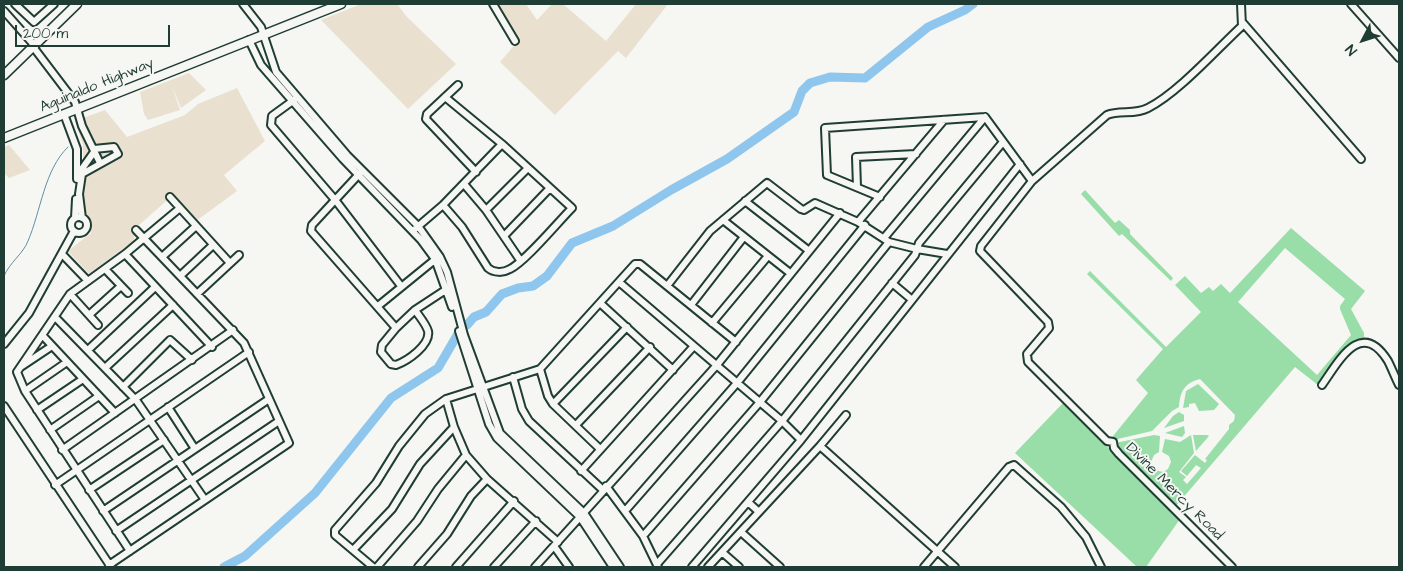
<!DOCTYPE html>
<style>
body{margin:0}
#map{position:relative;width:1403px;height:571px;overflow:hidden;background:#f6f6f2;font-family:"Architects Daughter",sans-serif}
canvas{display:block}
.frame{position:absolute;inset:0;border:5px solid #1f3d34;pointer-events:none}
.north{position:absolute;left:1338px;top:15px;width:50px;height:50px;-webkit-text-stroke:4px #f6f6f2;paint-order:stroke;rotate:230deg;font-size:14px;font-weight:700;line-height:20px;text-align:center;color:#1f3d34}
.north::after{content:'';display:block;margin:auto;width:18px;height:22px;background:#1f3d34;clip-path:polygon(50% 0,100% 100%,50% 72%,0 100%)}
.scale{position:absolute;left:15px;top:25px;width:155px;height:22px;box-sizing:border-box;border:2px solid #1f3d34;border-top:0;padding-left:6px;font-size:15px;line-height:18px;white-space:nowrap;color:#1f3d34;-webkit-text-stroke:4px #f6f6f2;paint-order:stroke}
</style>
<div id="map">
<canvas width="1403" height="571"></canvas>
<div class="frame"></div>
<div class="north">N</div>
<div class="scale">200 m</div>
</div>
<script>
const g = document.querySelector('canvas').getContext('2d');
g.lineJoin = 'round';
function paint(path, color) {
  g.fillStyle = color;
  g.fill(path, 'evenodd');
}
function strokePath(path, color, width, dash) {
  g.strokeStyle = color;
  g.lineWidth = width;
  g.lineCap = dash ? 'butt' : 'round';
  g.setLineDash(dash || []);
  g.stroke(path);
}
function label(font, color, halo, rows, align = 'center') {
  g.font = font + ' "Architects Daughter",sans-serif';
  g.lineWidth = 4;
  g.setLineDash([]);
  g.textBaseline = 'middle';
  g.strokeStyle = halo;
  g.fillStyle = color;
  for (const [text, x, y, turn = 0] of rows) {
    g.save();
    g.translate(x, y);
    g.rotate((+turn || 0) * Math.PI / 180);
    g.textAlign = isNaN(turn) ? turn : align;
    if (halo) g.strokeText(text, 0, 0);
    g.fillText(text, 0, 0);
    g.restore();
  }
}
const built = new Path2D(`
 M361,4H397L407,17L456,64L408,109L321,20Z
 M501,4H526L537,20L552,4H563L606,41L636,4H668L626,58L618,51L555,115L500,62L518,41L497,6Z
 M189,73L206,90L181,108L172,86L180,110L148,120L144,114L140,92Z
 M237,88L265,141L224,175L237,191L196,221L173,195L138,226L133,241L89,274L68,251L91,233L88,220L84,216L83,145L75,121L105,110L127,137L185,115L198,104Z
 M9,145L30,170L9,178L4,173V147Z`);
const green = new Path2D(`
 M1085,190L1115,223L1119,220L1130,230V234L1173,278L1171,281L1122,234L1119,236L1081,194Z
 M1291,228L1365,291L1351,309L1364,333V346C1346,350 1330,371 1318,385L1295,367L1175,507L1119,450L1115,443L1154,435L1160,436L1159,452L1154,455L1151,462L1155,470L1163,472L1168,469L1171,462L1169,456L1162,452L1165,439L1180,442L1191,435L1194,453L1179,472L1186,477L1183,480L1187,484L1201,468L1196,465L1187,476L1181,471L1195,455L1205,463L1207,460L1205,459L1229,429V425L1234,421L1235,415L1200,379C1184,383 1180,392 1179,407L1172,411L1152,431L1109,441L1148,393L1136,380L1163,349L1087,274L1090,271L1166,347L1201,312L1175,285L1185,276L1201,293L1209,287L1213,291L1221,284L1230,293ZM1285,248L1345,299L1340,306V309L1351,335L1317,375L1238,302Z
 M1198,384L1219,404L1214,410L1199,411L1195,403L1189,404V407L1183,408L1186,391Z
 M1063,403L1180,519L1146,567H1137L1015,453Z
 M1179,412L1184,415V421L1164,428L1173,416Z
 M1184,426L1185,433L1182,437L1165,433Z
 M1193,435H1207L1209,436L1196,451Z`);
const stream = new Path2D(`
 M4,276C10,262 23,254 28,241C41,211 44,170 68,147`);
const river = new Path2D(`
 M467,325L474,317L486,312L502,294L518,288L533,286L547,276L572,243L613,226L671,190L727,159L794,112L802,91L810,83L830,77L865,78L928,27L965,10L973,4
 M224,567L245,556L315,493L391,398L438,368L459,332`);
const minor = new Path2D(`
 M15,4L34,22L54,4
 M243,4L261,27L276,72L347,155L418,226L440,257L447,272L464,335L500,433L584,513L620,567
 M493,4L515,41
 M1351,4L1399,58
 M4,11L35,46
 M1243,23L1361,159
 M249,40L261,65L343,159L421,240L435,259L452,307
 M34,48L75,102L82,126L100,163
 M458,85L427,114L426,119L476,172
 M294,100L272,116L271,125L336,201L401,286
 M64,114L77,149V179
 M985,117L1032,181
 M361,172L312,225L311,231L396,328L415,310L450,287
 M79,173L94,152
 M464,184L486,210L520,260
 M857,187L856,157L916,154
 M170,197L230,263
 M880,197L827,175L825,128L985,117
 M745,201L808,250
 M443,205L462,227L488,268C494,273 503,273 510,269C525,262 558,222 572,208L502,144L445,97
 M486,210L528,168
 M71 225a8 8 0 1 1 16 0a8 8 0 1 1-16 0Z
 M75,218L76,199
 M82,218L79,194L82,174L118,154L114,147L94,149
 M723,220L790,273
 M858,222L944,120
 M415,229L443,205L502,144
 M504,236L550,188
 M884,238L985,117
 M62,254L88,281
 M125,254L212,347
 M162,257L196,226
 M105,269L128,293
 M180,276L213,245
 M619,282L782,421L801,440
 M892,283L911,299
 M667,286L710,231L767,183L801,209L804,210L815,203L858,222L889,242L917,249L947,254
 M70,294L98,325
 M197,294L239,255
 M600,303L673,370
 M691,305L743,238
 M378,306L437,258
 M89,315L121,286
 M56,318L136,400L205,500
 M712,323L768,256
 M396,328L382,345L381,352L391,364L396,365C407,361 431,345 428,331C426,324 419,316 415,310
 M459,331L489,424L497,438L580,517L613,567
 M43,336L115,413
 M4,344L29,313L74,231
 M88,350L155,287
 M22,366L52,346
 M105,368L173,305
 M540,369L548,396L553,404L600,449
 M513,377L522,409L529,421L603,490
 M1322,385C1339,361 1361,318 1388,361C1392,369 1395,377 1399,385
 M123,387L170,340L192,360
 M25,391L67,362
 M446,399L454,427L466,455L487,479L558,542
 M553,404L627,327
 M4,406L111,567
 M168,407L195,449
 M37,410L83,379
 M576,425L650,347
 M50,430L99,396
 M820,446L955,567
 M62,450L233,330
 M581,471L694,346
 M55,485L249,352
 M606,486L643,536L658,567
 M89,490L164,440
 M748,502L759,512
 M103,511L269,399
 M625,511L737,383L865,225
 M116,531L279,421
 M741,532L780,567
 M643,536L760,402L889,242
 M554,546L569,567
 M353,550L392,509L420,464L454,427
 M130,551L25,391L17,372L70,294L125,254L180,208
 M723,553L739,567
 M657,564L782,421L915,255L919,243L1003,142
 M109,565L289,443L244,343L136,230
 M373,567L335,535V530L376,483L399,446L425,414L446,399L540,369L635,264H640L736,342
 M377,567L417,521L438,489L466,455
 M418,567L447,534L471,496L487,479
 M456,567L514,501
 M494,567L536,521
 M535,567L716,366L840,213
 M692,567L801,440L1020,164
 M708,567L820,446L846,415
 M924,567L1009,467L1014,465L1061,507L1086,537L1101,567
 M1232,567L1119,454L1114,448L1113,442L1107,441L1028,362L1027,354L1049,328L1048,322L980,251L981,246L1032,181L1107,115C1120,110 1135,115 1148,108C1178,93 1217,49 1242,26L1241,4`);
const major = new Path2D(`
 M4,75L77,4
 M4,138L341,4`);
const streetNames = [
 ["Aguinaldo Highway",97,86,-22],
 ["Divine Mercy Road",1174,492,45]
];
paint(built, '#eae0d0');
paint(green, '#99dda8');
strokePath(stream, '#628fa3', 1);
strokePath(river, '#8fc6ed', 9);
strokePath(minor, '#1f3d34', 10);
strokePath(major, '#1f3d34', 11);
strokePath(minor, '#f6f6f2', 6);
strokePath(major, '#f6f6f2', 8);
label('15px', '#1f3d34', '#f6f6f2', streetNames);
</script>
